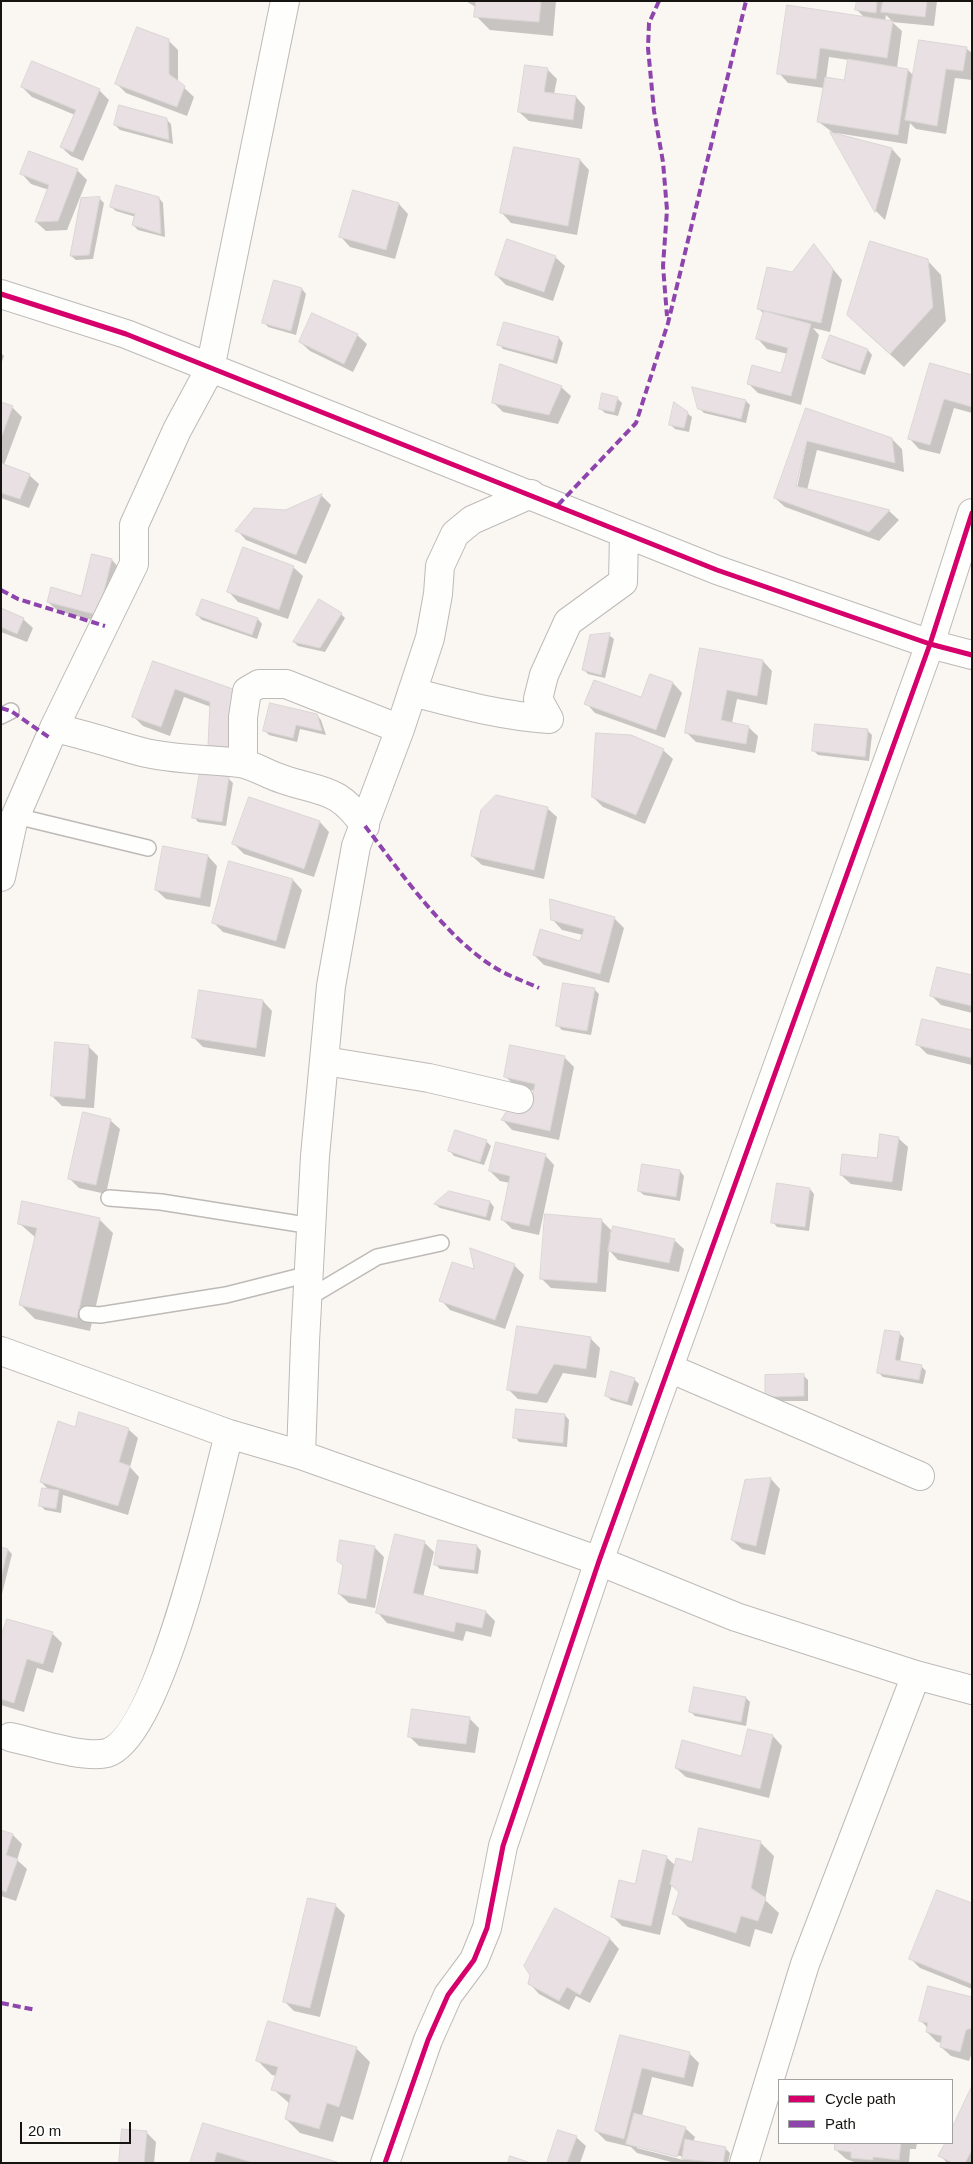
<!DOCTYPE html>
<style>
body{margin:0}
#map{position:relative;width:973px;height:2164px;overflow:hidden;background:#faf6f2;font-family:Helvetica,sans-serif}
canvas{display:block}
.frame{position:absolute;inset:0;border:2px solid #161411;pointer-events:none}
.legend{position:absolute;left:778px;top:2079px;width:175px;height:65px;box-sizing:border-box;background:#fff;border:1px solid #a2a1a0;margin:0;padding:6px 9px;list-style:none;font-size:15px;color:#161411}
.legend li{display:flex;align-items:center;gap:10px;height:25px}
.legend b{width:25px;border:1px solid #a2a1a0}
.scale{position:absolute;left:20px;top:2122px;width:111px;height:22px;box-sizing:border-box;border:2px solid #161411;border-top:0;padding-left:6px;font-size:15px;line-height:18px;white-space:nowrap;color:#161411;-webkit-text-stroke:4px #fff;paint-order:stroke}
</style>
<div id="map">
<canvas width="973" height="2164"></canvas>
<div class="frame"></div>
<ul class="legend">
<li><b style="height:6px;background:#d6006c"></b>Cycle path</li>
<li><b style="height:6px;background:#8e44ad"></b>Path</li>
</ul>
<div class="scale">20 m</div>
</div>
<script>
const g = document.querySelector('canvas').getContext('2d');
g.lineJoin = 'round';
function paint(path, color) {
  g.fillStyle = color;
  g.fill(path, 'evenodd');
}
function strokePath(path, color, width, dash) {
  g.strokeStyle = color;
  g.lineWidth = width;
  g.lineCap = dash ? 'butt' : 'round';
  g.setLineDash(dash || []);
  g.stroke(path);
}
const shadow = new Path2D(`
 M466,1H556L553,36L490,30L476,16L477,8Z
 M858,1H937L934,26L892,22L902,31L897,68L908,70L914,76L920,41L967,49L972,53V80L955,78L946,134L916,129L910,123L907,144L836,133L835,134L892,149L901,159L885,220L876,211L832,132L819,122L824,88L788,83L779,73L865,18L857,10ZM886,15L890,19L892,22L885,21ZM829,57L849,60L845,82L826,79Z
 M168,40L178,50V82L194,97L187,116L126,93L117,84Z
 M547,69L557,79L554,94L576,97L585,107L582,129L529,121L519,112Z
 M22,87L99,90L109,100L83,161L71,156L61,147L75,115L32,97Z
 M166,119L171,124L173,144L120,130L115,125Z
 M580,160L589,170L577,235L511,223L502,213Z
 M77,170L87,180L67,230L46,231L36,222L49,190L31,184L22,174Z
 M354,191L399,204L408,214L395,259L350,247L341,237Z
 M99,198L104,203L93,259L76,260L71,256Z
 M159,198L163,203L165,237L138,230L133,225L136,217L116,211L111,207Z
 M814,246L842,280L830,332L813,328L819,335L801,405L758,393L748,383L782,375L788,354L767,349L758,339L764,314L758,308L792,273Z
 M555,257L565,266L553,301L506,285L496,275Z
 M927,260L941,275L946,321L904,367L862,329Z
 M302,289L306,294L296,335L268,327L264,322Z
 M357,335L367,344L353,372L310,351L300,342Z
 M559,338L563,343L557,364L503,349L499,344Z
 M868,350L872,355L865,375L828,362L823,358Z
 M1,353L4,356L1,364Z
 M931,364L972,376V413L954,408L940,454L919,449L910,439Z
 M561,387L571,396L558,424L503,412L493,402Z
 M617,398L622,403L618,416L605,413L600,408Z
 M746,401L750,405L746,423L704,413L699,408Z
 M1,403L13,408L22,417L4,465L29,475L39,484L29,508L1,498Z
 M807,409L892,439L902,449L904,472L817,450L807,490L889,511L899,520L879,541L785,507L775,498ZM807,441L796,493L793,492L805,447Z
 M687,413L692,417L689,432L675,429L670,424Z
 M322,496L331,505L306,564L246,540L237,530Z
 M93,555L112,560L121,570L107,624L58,611L48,602L82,597Z
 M293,567L303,576L288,619L238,602L229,592Z
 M1,610L23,619L33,628L27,642L1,632Z
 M341,614L345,618L325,652L298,646L294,642Z
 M197,615L258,619L262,624L257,639L202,620Z
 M609,635L614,639L605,678L588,674L584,670Z
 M701,650L763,661L772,671L767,705L737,699L732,723L748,727L758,736L755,753L696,742L686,732Z
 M154,662L232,690L242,700L239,756L219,755L209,745L211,707L184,697L170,736L143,726L134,717Z
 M650,676L673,683L682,693L665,738L595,713L586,703L642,699Z
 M317,715L321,720L326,735L300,729L297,742L269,735L265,731Z
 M867,730L872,735L869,761L818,755L814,751Z
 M663,750L673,759L645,824L603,807L593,797Z
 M228,778L233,783L226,826L198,822L194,817Z
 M547,808L557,817L544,879L482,865L472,856Z
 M320,822L329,832L314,877L244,854L234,844Z
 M208,856L217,866L210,907L166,899L156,890Z
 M293,880L302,890L285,949L223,932L213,922Z
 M552,900L615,919L624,928L609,983L544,965L534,955L581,942L583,935L562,930L553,920Z
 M972,977V1013L941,1005L932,996Z
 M594,989L599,994L591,1035L562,1030L557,1025Z
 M263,1001L272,1011L265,1057L203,1047L193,1037Z
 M972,1032V1065L927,1054L918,1045Z
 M88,1046L98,1056L94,1108L62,1106L52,1096Z
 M511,1046L565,1058L574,1067L559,1140L512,1130L503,1120L531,1108L535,1091L515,1086L505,1076Z
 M110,1120L120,1129L106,1194L79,1188L70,1179Z
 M898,1138L908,1147L902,1191L851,1184L841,1175L878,1159Z
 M486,1141L491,1146L484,1165L454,1156L450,1151Z
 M545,1155L554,1165L539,1235L512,1229L502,1219L510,1183L500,1181L490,1171Z
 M680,1171L684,1176L680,1201L644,1195L639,1191Z
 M810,1189L814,1194L809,1231L777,1227L773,1222Z
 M490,1202L494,1207L490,1221L440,1208L435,1204Z
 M99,1219L113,1233L90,1331L35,1319L21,1305L36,1238L19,1223Z
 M601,1220L611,1230L610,1237L674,1240L684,1249L679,1272L618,1260L609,1250L606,1292L551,1288L541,1278Z
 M514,1265L524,1275L505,1329L450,1310L441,1300L475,1271Z
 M899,1333L904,1338L900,1362L921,1366L926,1371L923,1384L883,1377L878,1372Z
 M590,1338L600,1348L596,1378L563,1373L547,1403L518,1399L508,1389Z
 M804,1376L808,1380V1401H771L766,1396Z
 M634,1379L639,1384L632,1406L611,1400L606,1395Z
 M565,1415L569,1420L567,1447L519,1442L515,1437Z
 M76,1429H128L138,1438L130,1467L139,1477L128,1515L63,1495L61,1513L45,1510L40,1505L49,1490L41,1482Z
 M771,1479L780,1489L765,1555L742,1549L732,1540L746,1481Z
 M424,1542L434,1552L423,1597L486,1612L495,1621L491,1637L466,1631L463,1641L387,1623L378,1613Z
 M477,1546L481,1551L478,1574L440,1569L436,1565Z
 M374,1547L384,1557L375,1608L349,1603L339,1594L344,1566L338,1560Z
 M1,1548L8,1550L12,1554L1,1598Z
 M52,1633L62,1643L53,1673L37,1668L24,1712L1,1705V1642Z
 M746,1698L750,1702L746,1726L695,1716L690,1711Z
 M469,1718L479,1728L475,1753L419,1746L409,1736Z
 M773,1736L782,1746L769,1798L686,1777L676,1768L742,1757Z
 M1,1831L13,1835L22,1844L17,1860L27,1869L16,1901L1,1896Z
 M760,1842L774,1856L765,1900L779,1913L772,1934L755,1929L750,1947L688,1927L674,1913L680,1893L672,1884L660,1935L622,1926L612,1916L636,1885L666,1857L676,1866L693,1863Z
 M972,1904V1989L920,1968L911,1959Z
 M335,1905L345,1915L320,2017L294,2011L284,2001Z
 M556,1910L610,1939L619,1949L590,2003L576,1996L569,2010L539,1994L530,1984Z
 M972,1999V2052L969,2061L951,2056L941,2047L942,2043L937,2042L927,2032L928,2028L921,2021Z
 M621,2036L689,2053L699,2063L693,2087L652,2077L642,2116L685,2128L695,2137L693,2142L725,2148L730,2153L728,2163H675L637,2153L631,2147L606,2141L596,2131ZM637,2145L684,2157L683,2160L637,2148Z
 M356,2048L370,2062L353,2120L341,2116L333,2142L300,2133L286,2119L290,2104L273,2089L277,2076L272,2075L258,2061Z
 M972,2089V2163H947L940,2155L946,2143H952V2131Z
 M203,2124L335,2163H192Z
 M146,2132L156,2142L154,2163H120Z
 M576,2137L586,2146L580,2163H548Z
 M837,2143H917L916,2149H910L909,2163H857L846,2159L836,2150Z`);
const building = new Path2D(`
 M476,1H541L539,22L474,17Z
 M857,1H877L876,13L855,10Z
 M883,1H927L925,17L881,12Z
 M787,5L893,21L887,58L820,48L816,79L777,74Z
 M137,27L169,39V74L185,86L177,107L115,84Z
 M919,40L967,47L963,71L946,69L937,126L905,120Z
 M848,59L908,69L898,135L817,122L825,77L844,80Z
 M32,61L100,89L73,152L60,147L76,110L21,87Z
 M525,65L548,68L544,92L576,96L573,120L518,112Z
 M119,105L167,118L169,140L114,125Z
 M830,132L892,148L875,212Z
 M514,147L580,159L568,226L500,213Z
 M29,151L78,169L58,221L35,222L49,185L20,174Z
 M116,185L159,197L161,234L132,225L135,214L110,207Z
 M353,190L399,203L386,250L339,237Z
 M100,197L89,255L70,256L81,198Z
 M507,239L556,256L544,292L495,275Z
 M870,241L928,259L933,307L890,354L847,315Z
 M814,244L833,269L821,323L757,309L767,267L792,272Z
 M274,280L302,288L291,331L262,323Z
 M764,311L811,324L791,396L747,384L752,365L781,373L788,348L756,339Z
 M312,313L358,334L344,364L299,342Z
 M504,322L559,337L553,360L497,345Z
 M830,335L868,349L860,371L822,358Z
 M930,363L972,375V407L944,399L930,445L908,439Z
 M500,364L562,386L549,415L492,403Z
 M692,387L746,400L741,419L698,409Z
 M602,393L618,397L614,412L599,409Z
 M1,402L13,406L1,438Z
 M674,402L688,412L684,428L669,425Z
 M806,408L892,438L895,463L807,441L796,486L890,510L869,532L774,498Z
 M1,463L30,474L20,499L1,493Z
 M322,494L296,555L235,531L254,508L285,510Z
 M243,547L294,566L279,610L227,592Z
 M92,554L112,559L98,615L47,602L51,587L81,596Z
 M202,599L258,618L252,635L196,615Z
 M319,599L342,613L320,648L293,642Z
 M1,608L24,618L17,634L1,627Z
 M610,633L601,675L582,670L590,635Z
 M700,648L763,660L757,696L727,690L721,720L749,726L746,744L685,733Z
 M153,661L233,689L229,747L208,746L210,702L175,689L161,727L132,717Z
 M650,674L673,682L656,730L584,704L594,680L641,697Z
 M270,703L317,714L322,731L296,725L293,738L263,731Z
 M815,724L868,729L865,757L812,751Z
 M596,733L631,735L664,749L636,815L592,797Z
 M200,772L229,777L222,822L192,818Z
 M496,795L548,807L534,870L471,856L481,810Z
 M249,797L320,821L304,869L232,844Z
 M163,846L208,855L200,898L155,890Z
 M229,861L293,879L276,941L212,923Z
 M550,899L615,917L600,974L533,955L540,929L580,941L584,929L551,920Z
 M937,967L972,975V1006L930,996Z
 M563,983L595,988L587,1031L556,1026Z
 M199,990L263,1000L256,1048L192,1038Z
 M922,1019L972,1030V1058L916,1045Z
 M55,1042L89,1045L85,1099L51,1096Z
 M510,1045L565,1056L550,1131L501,1120L508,1109L530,1107L535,1084L504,1077Z
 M83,1112L111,1119L96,1185L68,1179Z
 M455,1130L487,1140L480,1162L448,1151Z
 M880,1134L899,1137L892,1182L840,1175L842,1154L877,1158Z
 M496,1142L546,1154L529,1226L501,1220L510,1176L489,1171Z
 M642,1164L680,1170L676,1197L638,1191Z
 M777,1183L810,1188L805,1227L771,1223Z
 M449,1191L490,1201L486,1217L434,1204Z
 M22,1201L100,1218L77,1318L19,1305L37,1228L18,1224Z
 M545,1214L602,1219L597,1283L540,1279Z
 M613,1226L675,1239L669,1263L608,1251Z
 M470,1248L515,1264L495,1320L439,1301L452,1262L474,1269Z
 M517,1326L591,1337L586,1369L554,1364L537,1394L507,1390Z
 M885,1330L900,1332L895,1360L922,1365L919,1380L877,1373Z
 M611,1371L635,1378L627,1402L605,1396Z
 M804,1374V1396L765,1397V1375Z
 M516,1409L565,1414L563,1443L513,1438Z
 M79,1412L129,1428L119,1462L130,1466L118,1506L40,1482L58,1421L75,1427Z
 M771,1478L756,1546L731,1540L745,1480Z
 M42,1488L59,1490L56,1509L39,1506Z
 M395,1534L425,1541L413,1593L486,1611L482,1628L456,1622L454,1632L376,1613Z
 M340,1540L375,1546L366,1599L338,1594L343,1565L337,1561Z
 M438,1540L477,1545L474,1570L434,1565Z
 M1,1547L8,1549L1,1577Z
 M7,1619L53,1632L43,1664L27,1659L14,1703L1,1699V1637Z
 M694,1687L746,1697L741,1722L689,1712Z
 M412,1709L470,1717L466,1744L408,1737Z
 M748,1729L773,1735L760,1789L675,1768L682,1740L741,1756Z
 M699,1828L761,1841L751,1888L766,1898L758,1921L741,1916L736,1933L672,1914L679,1892L670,1884L676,1858L692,1862Z
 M1,1830L13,1834L6,1855L18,1859L6,1892L1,1890Z
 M643,1850L667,1856L651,1926L611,1917L619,1880L635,1884Z
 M937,1890L972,1903V1984L909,1959Z
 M308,1898L336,1904L310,2008L283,2002Z
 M555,1908L610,1938L580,1995L567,1987L559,2001L528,1984L530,1975L524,1966Z
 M928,1986L972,1997V2028L966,2030L960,2052L940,2047L942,2036L926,2032L928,2023L919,2021Z
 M268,2021L357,2047L339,2107L327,2103L319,2129L285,2119L291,2095L271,2090L278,2067L256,2061Z
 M620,2035L690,2052L684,2078L642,2068L624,2139L595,2131Z
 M972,2086V2150L965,2163H953L938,2156L945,2143H952V2128Z
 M634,2113L686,2127L677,2157L626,2144Z
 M203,2123L337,2162V2163H254L217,2152L214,2163H190Z
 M122,2129L147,2131L144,2163H119Z
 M558,2130L577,2136L567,2163H547Z
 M685,2139L726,2147L723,2163L682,2159Z
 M835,2143H901L899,2160L873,2157V2160L851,2158V2152L835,2150Z
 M510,2156L531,2163H508Z`);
const service = new Path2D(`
 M1,716L11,711
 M16,816L148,848
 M109,1198L161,1202L312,1226
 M308,1298L377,1257L441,1243
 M87,1314L100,1315L226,1295L309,1274`);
const minor = new Path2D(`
 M1,294L126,334L717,570L930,644L972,655
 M412,692C458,704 502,716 549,719L538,699L544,675L568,622L623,582L624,534
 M54,728C84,734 112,744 142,752C173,760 208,759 240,763C254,765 268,775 282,779C323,793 338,787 365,826
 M243,763V717L247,691L259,684H286L400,729
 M1,877L13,822L54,728L134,564V525L177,430L210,369L285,1
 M325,1061L429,1078L519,1099
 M1,1351L229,1434L301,1455L599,1561L736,1617L916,1675L972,1690
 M669,1368L920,1476
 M301,1455L305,1342L315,1156L331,986L356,846L400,729L430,638L438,594L440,566L455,534L472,520L531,494
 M10,1737C33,1742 85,1759 107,1753C161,1736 214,1491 229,1434
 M385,2163L428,2040L448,1995L474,1960L487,1928L503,1846L599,1561L930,644L972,513
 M744,2163L805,1964L916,1675`);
const quiet = new Path2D(`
 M659,1L649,23L648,48L654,111L663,162L667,210L663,266L667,316
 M558,505L636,423L668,323L746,1
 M1,590L18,599L105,626
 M1,708L11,711L50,738
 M365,826C400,871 445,937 494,967C508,976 524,981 539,988
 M1,2003L36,2010`);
const cycleway = new Path2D(`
 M1,294L126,334L717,570L930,644L972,655
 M385,2163L428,2040L448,1995L474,1960L487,1928L503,1846L599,1561L930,644L972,513`);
paint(shadow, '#0003');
paint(building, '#e9e0e3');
strokePath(building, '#dad6d5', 1);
strokePath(service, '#bdbab7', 18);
strokePath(minor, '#bdbab7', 30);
strokePath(service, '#fefefd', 15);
strokePath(minor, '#fefefd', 28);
strokePath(quiet, '#8e44ad', 4, [8, 4]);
strokePath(cycleway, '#d6006c', 5);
</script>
